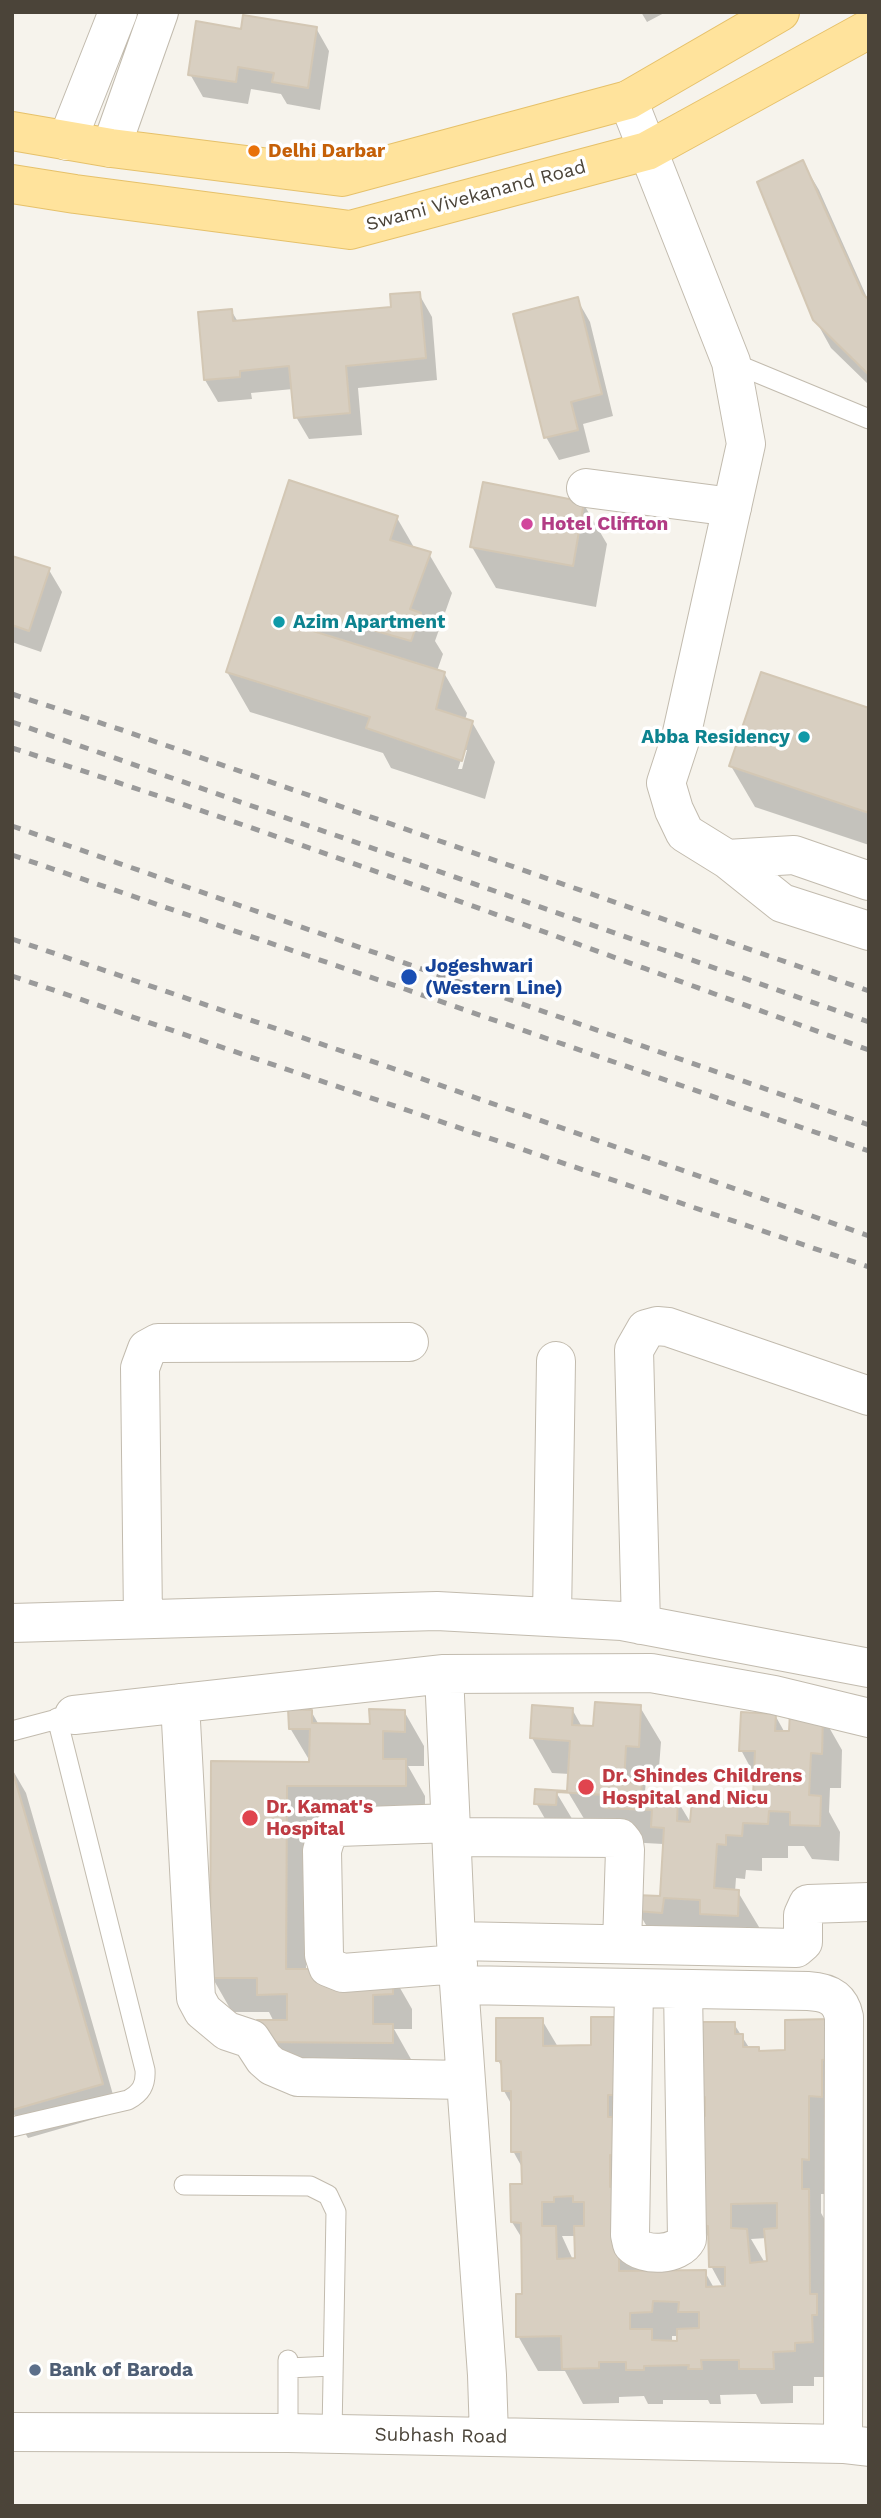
<!DOCTYPE html>
<style>
body{margin:0}
#map{position:relative;width:881px;height:2518px;overflow:hidden;background:#f6f3ec;font-family:"Work Sans",sans-serif}
canvas{display:block}
.frame{position:absolute;inset:0;border:14px solid #4b4439;pointer-events:none}
</style>
<div id="map">
<canvas width="881" height="2518"></canvas>
<div class="frame"></div>
</div>
<script>
const g = document.querySelector('canvas').getContext('2d');
g.lineJoin = 'round';
function paint(path, color) {
  g.fillStyle = color;
  g.fill(path, 'evenodd');
}
function strokePath(path, color, width, dash) {
  g.strokeStyle = color;
  g.lineWidth = width;
  g.lineCap = dash ? 'butt' : 'round';
  g.setLineDash(dash || []);
  g.stroke(path);
}
function label(font, color, halo, rows, align = 'center') {
  g.font = font + ' "Work Sans",sans-serif';
  g.lineWidth = 7;
  g.setLineDash([]);
  g.textBaseline = 'middle';
  g.strokeStyle = halo;
  g.fillStyle = color;
  for (const [text, x, y, turn = 0] of rows) {
    g.save();
    g.translate(x, y);
    g.rotate((+turn || 0) * Math.PI / 180);
    g.textAlign = isNaN(turn) ? turn : align;
    if (halo) g.strokeText(text, 0, 0);
    g.fillText(text, 0, 0);
    g.restore();
  }
}
const shadow = new Path2D(`
 M641,12H666L647,22Z
 M316,28L329,51L320,110L287,104L281,94L251,89L248,104L203,97L190,74L242,31Z
 M803,163L819,190L869,302V385L831,348L815,319Z
 M419,294L432,317L437,380L358,388L362,435L309,439L296,417L293,389L251,393L252,399L218,402L205,380L231,310L238,322L393,309Z
 M577,299L590,322L613,416L583,424L590,452L559,460L546,437Z
 M583,503L607,544L596,607L496,588L472,547Z
 M397,518L415,549L429,554L452,593L435,641L443,654L437,671L444,673L467,713L465,720L472,722L495,762L485,799L391,768L383,753L250,712L227,672ZM464,750H467L462,769H458Z
 M12,557L49,570L62,592L41,652L12,642Z
 M869,710V845L755,807L731,766Z
 M640,1707L661,1742L658,1781L646,1780L645,1792L647,1796L677,1800L692,1825L754,1799L755,1776L741,1750L775,1715L785,1733L822,1715L842,1750L841,1788H830L829,1812L840,1832L839,1861L812,1859L804,1846H788V1858H762V1871L746,1870L745,1879L736,1878L735,1892H738L759,1927L757,1950L658,1945L637,1910L662,1898L663,1844L627,1842L589,1827L568,1792L570,1774L552,1773L532,1738L572,1709L582,1727L595,1728Z
 M311,1711L319,1725H371L404,1711L424,1746V1766H408L425,1796V1821L307,1820L306,1971L392,1974L412,2009V2029H394L412,2061L279,2077L259,2042L274,2022L269,2012H232L212,1977L213,1763H311L290,1728Z
 M12,1769L26,1793L118,2112L28,2138L12,2111Z
 M556,1792L577,1827L556,1838L536,1803Z
 M631,2019L639,2272H705L714,2288H723L711,2266L710,2240L702,2226L707,2112L698,2097L734,2024L750,2049H758L760,2052H787L828,2021V2194H821V2213L828,2225L832,2377H814V2386H793V2403L761,2404L756,2394L720,2395L721,2404H710L708,2400H663V2404H648L644,2396L619,2397V2403L583,2404L565,2371H538L518,2336L523,2296V2240L512,2222L523,2186V2169L513,2151V2107L504,2091L503,2070L498,2060L542,2020L558,2047H592ZM562,2236H576L577,2259L573,2260ZM767,2238L769,2262L765,2263L751,2239ZM672,2336H679V2342H672Z`);
const building = new Path2D(`
 M243,15L317,27L308,88L272,82L274,73L238,67L236,82L188,75L196,21L241,29Z
 M803,160L863,294L869,300V375L813,320L757,182Z
 M420,292L426,358L346,366L350,413L294,418L289,366L240,371V377L204,380L198,312L232,309L233,321L391,307L390,294Z
 M578,297L602,394L571,402L578,430L544,438L513,314Z
 M289,480L398,516L390,540L431,552L410,609L421,613L411,641L317,614L313,631L445,672L436,709L473,721L462,761L366,728L370,717L226,672Z
 M483,482L584,502L573,566L470,547Z
 M12,556L50,568L29,631L12,625Z
 M761,672L869,708V813L729,766Z
 M595,1702L641,1705L639,1747L626,1746L624,1782L642,1783L641,1794L678,1798L677,1821L690,1822L692,1800L739,1802V1796L753,1797L755,1751H739L741,1712L776,1714L775,1731H789L790,1712L823,1714L822,1754L811,1753L809,1795L821,1796L820,1826L790,1825V1812L769,1811L768,1824L743,1823L742,1836L726,1835V1845L717,1844L714,1888L739,1890L738,1916L700,1914V1900L664,1898L662,1913L636,1911V1895L660,1896L664,1828L651,1827L652,1810L605,1808L606,1795L557,1792L556,1805L534,1804L535,1789L567,1791L570,1741L530,1738L532,1705L573,1708L572,1725L593,1726Z
 M288,1709L312,1710V1723L370,1724L369,1709L405,1710V1732L383,1731V1759H406V1786H287L286,1969H316V1982H359L393,1972V1994L373,1995V2024H393V2043L257,2042V2020H287V1994L257,1995V1978H210L211,1761L309,1762L310,1729H289Z
 M12,1769L103,2084L12,2110Z
 M591,2017H632L622,2095H608V2117H619V2156L610,2155V2187H616L619,2226V2271L706,2270V2287L725,2286V2267H709L708,2226H700L699,2116H705V2097H697L692,2022H735V2034H743V2047H759V2051L785,2050V2020L829,2019L830,2059L822,2060V2097L809,2096V2160L802,2159V2189H809L810,2294H817V2315H812L813,2342L795,2343V2351L773,2352L774,2369H739V2360H701L702,2369H688L689,2365L644,2366V2370H626V2362H599V2368L562,2369L561,2336L516,2337V2294H522L521,2223L511,2222L510,2184H522L521,2152H511V2091H502L501,2061H496V2018H543V2046L591,2045ZM573,2196V2202H584V2226H574L575,2258L557,2259L556,2226H542V2202H554V2197ZM777,2203V2228L764,2229L767,2261L750,2263L747,2229L731,2228V2204ZM653,2301L679,2302L678,2312H699V2328L677,2329V2341L652,2340V2329H630V2313L652,2312Z`);
const service = new Path2D(`
 M731,362L869,419
 M12,1731L69,1716
 M12,2127L128,2100C141,2093 146,2085 145,2070L57,1718
 M184,2185L310,2186L328,2195L336,2212L332,2433
 M288,2368L333,2366
 M288,2433V2360`);
const minor = new Path2D(`
 M586,488L732,507
 M552,1617L556,1361
 M143,1619L140,1368L147,1349L158,1343L409,1342
 M12,1623L437,1611L622,1621L869,1668
 M641,1625L634,1350L646,1329L657,1326L668,1327L869,1396
 M444,1674L651,1673L774,1695L869,1718
 M180,1703L196,1998L203,2011L227,2031L251,2039L264,2059L272,2066L298,2077L466,2080
 M74,1715L444,1674L456,1941L487,2375L489,2436
 M451,1823L338,1827C327,1832 325,1839 322,1851L324,1955L328,1967L343,1973L458,1964
 M452,1837L620,1838L624,1843L625,1850L622,1944
 M456,1941L796,1948L803,1942V1915L808,1904L869,1902
 M460,1985L808,1991C827,1992 840,1997 844,2017L843,2444
 M634,1988L630,2235L632,2244C644,2257 678,2256 687,2239L683,1989
 M12,2432L288,2433L843,2444L869,2447`);
const tertiary = new Path2D(`
 M628,100L731,362L746,444L681,737L666,783L674,810L685,833L727,859L782,903L869,931
 M67,141L118,12
 M111,148L159,12
 M727,859L794,855L869,881`);
const primary = new Path2D(`
 M12,131L111,148L342,177L628,100L780,12
 M12,184L75,194L350,230L647,151L869,29`);
const rail = new Path2D(`
 M12,694L122,730L869,991
 M12,722L869,1022
 M12,748C300,840 584,947 869,1050
 M12,826L869,1125
 M12,855L405,989L869,1151
 M12,939L380,1064L869,1236
 M12,976L869,1267`);
const markers = [
 [254,151,7,"#e8710a"],
 [527,524,7,"#d1479c"],
 [279,622,7,"#0f9aa8"],
 [804,737,7,"#0f9aa8"],
 [409,977,9,"#1a4fb4"],
 [586,1787,9,"#e0444e"],
 [250,1818,9,"#e0444e"],
 [35,2370,7,"#5c6f8a"]
];
const foodNames = [
 ["Delhi Darbar",268,151]
];
const streetNames = [
 ["Swami Vivekanand Road",476,196,-15],
 ["Subhash Road",441,2436,1]
];
const hotelNames = [
 ["Hotel Cliffton",541,524]
];
const cultureNames = [
 ["Azim Apartment",293,622],
 ["Abba Residency",790,737,"right"]
];
const transitNames = [
 ["Jogeshwari",425,966],
 ["(Western Line)",425,988]
];
const healthNames = [
 ["Dr. Shindes Childrens",602,1776],
 ["Hospital and Nicu",602,1798],
 ["Dr. Kamat's",266,1807],
 ["Hospital",266,1829]
];
const serviceNames = [
 ["Bank of Baroda",49,2370]
];
paint(shadow, '#0003');
paint(building, '#d8cfc1');
strokePath(building, '#d3c7b4', 2);
strokePath(service, '#c2bbae', 21);
strokePath(minor, '#c2bbae', 40);
strokePath(tertiary, '#c2bbae', 40);
strokePath(primary, '#e6c16a', 40);
strokePath(service, '#fff', 19);
strokePath(minor, '#fff', 38);
strokePath(tertiary, '#fff', 38);
strokePath(primary, '#ffe39c', 38);
strokePath(rail, '#9a9a9a', 5, [9, 9]);
for (const [x, y, r, color] of markers) {
  const dot = new Path2D();
  dot.arc(x, y, r, 0, 2 * Math.PI);
  g.fillStyle = color;
  g.fill(dot);
  strokePath(dot, '#fff', 2.5);
}
label('bold 19px', '#c56008', '#fff', foodNames, 'left');
label('19px', '#4b4439', '#fff', streetNames);
label('bold 19px', '#b23c85', '#fff', hotelNames, 'left');
label('bold 19px', '#0d838f', '#fff', cultureNames, 'left');
label('bold 19px', '#164399', '#fff', transitNames, 'left');
label('bold 19px', '#be3a42', '#fff', healthNames, 'left');
label('bold 19px', '#4e5e75', '#fff', serviceNames, 'left');
</script>
